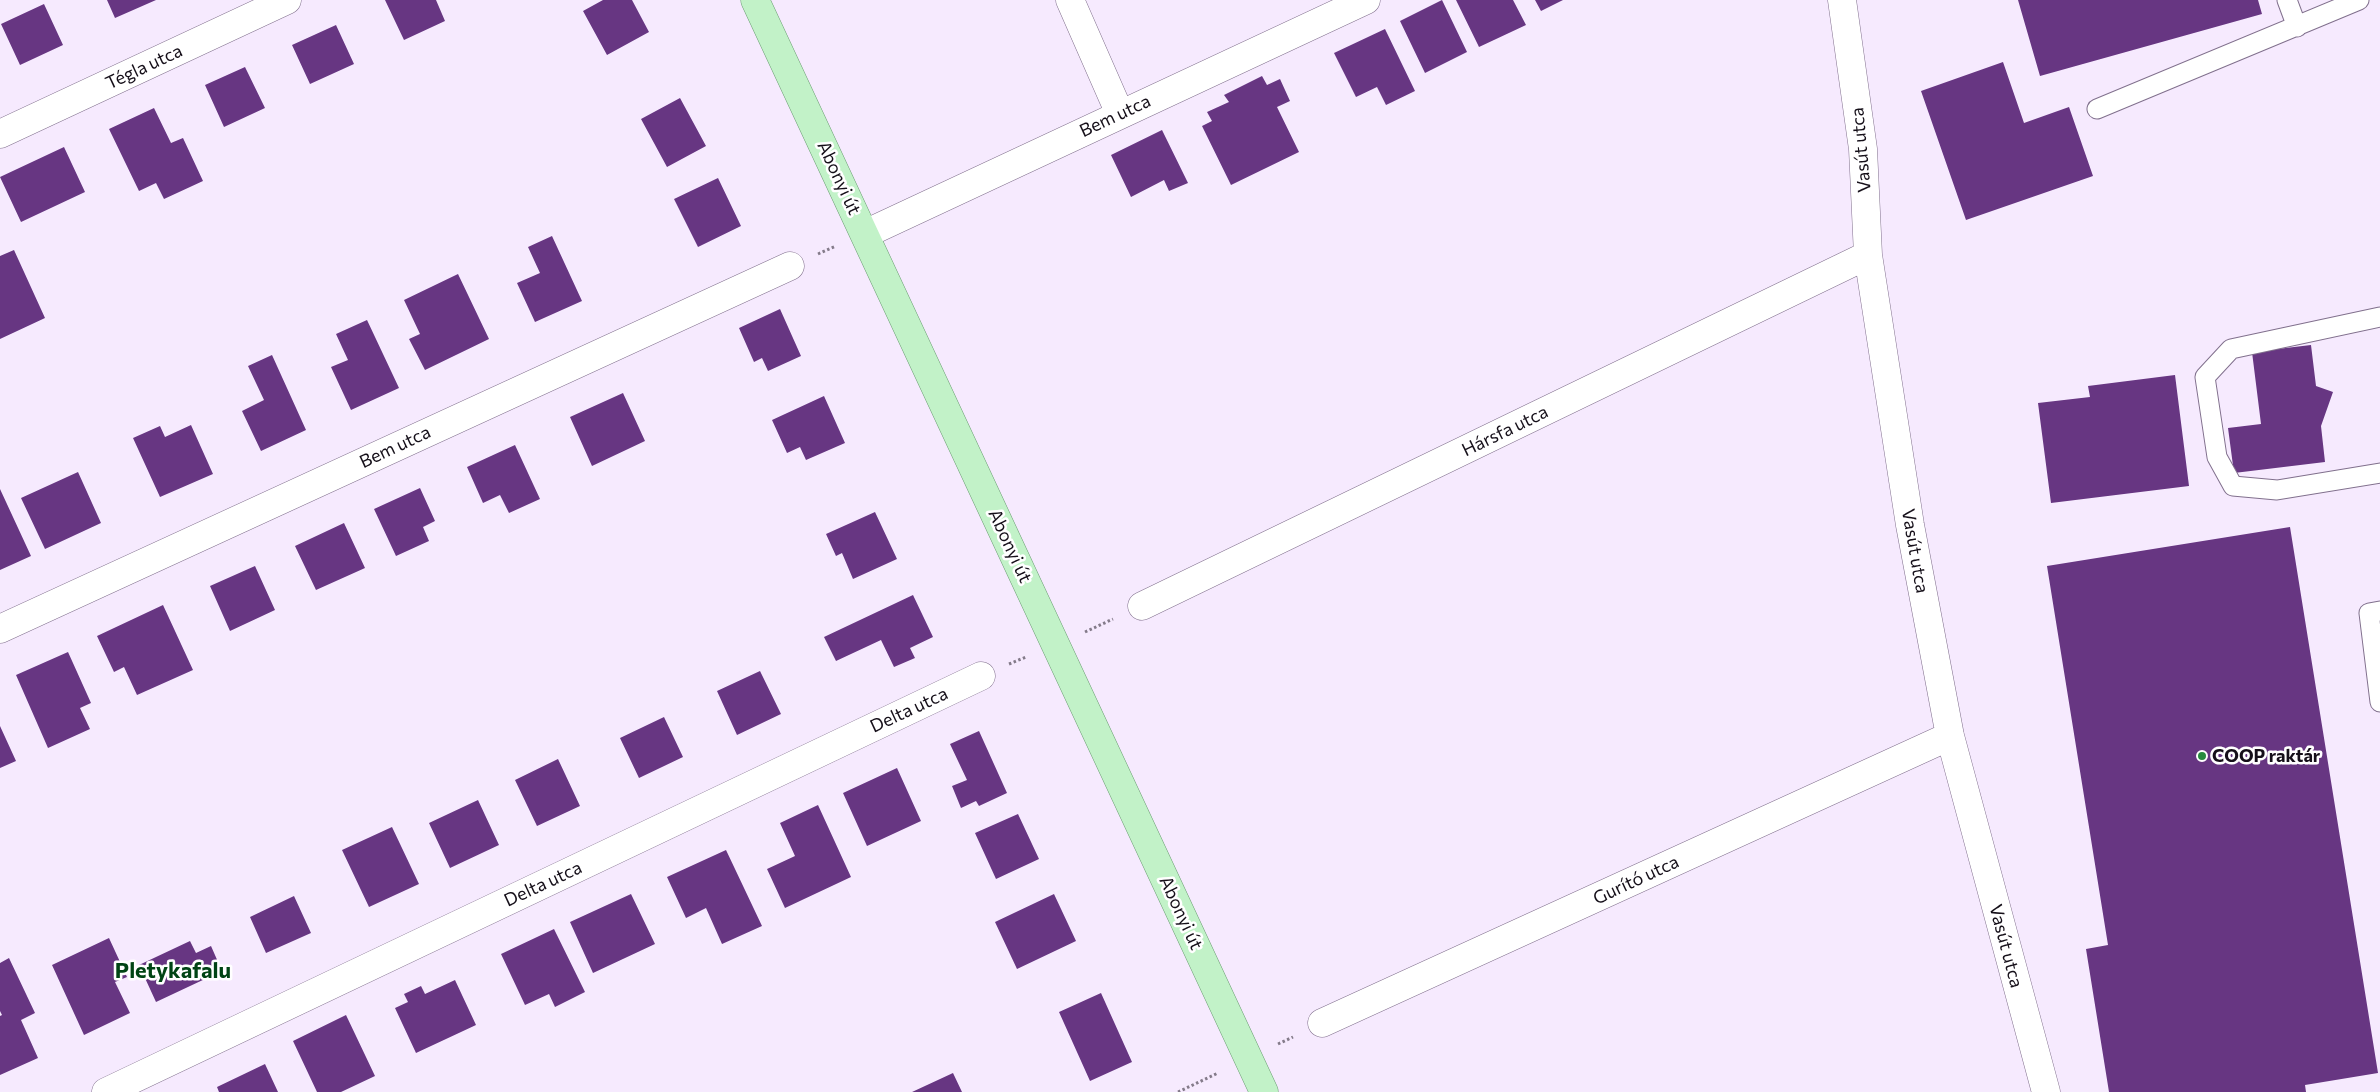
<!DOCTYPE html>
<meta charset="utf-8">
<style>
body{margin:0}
canvas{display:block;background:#f6eafe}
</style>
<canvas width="2380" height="1092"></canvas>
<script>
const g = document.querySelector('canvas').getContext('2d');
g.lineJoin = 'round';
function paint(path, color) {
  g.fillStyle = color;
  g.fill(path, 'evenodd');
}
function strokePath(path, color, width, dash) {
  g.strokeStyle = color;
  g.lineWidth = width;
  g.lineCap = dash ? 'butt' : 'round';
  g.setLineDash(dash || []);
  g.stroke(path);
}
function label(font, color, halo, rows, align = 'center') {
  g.font = font + ' Commissioner,sans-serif';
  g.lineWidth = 5;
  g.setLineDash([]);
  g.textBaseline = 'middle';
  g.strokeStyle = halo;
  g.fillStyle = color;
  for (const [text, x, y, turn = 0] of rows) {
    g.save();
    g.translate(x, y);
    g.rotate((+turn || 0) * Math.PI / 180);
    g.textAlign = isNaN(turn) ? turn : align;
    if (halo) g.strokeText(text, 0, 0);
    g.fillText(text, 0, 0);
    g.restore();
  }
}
const building = new Path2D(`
 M107,0H156L115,18Z
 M385,0H436L445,21L404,40Z
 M603,0H632L649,32L607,55L583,11Z
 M1442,0L1467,52L1425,73L1400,21Z
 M1456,0H1513L1526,25L1479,47Z
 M1535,0H1563L1541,11Z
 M2018,0H2258L2262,14L2040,76Z
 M44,4L63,45L20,65L1,24Z
 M336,25L354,64L310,84L292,45Z
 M1385,29L1415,91L1386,105L1377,87L1356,97L1334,53Z
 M2003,62L2024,123L2069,107L2093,176L1966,220L1921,91Z
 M245,67L265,108L224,127L205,85Z
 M1262,76L1267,85L1280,79L1290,101L1277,107L1299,152L1231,185L1202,126L1212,121L1207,112L1229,102L1224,95Z
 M680,98L706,146L667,167L641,119Z
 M154,108L171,143L183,138L203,181L164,199L156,183L139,191L109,129Z
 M1162,130L1188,183L1169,191L1164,180L1131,197L1111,155Z
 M64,147L85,192L21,222L0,177Z
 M718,178L741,226L698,247L674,199Z
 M552,236L582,301L535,322L517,283L540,273L528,247Z
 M14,250L45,318L0,339V256Z
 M458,274L489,339L425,370L409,339L420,334L404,300Z
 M780,309L801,356L768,371L762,358L754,362L739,328Z
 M367,320L399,388L351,410L331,367L348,360L336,334Z
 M2311,345L2316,386L2333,392L2321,426L2325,462L2234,473L2228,428L2261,424L2252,352Z
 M272,355L306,430L261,451L242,411L264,400L248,366Z
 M2175,375L2189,486L2051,503L2038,403L2090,397L2088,386Z
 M623,393L645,441L592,466L570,417Z
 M824,396L845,443L806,460L800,447L787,453L772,420Z
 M191,425L213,474L160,497L133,438L160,426L165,437Z
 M515,445L540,499L509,513L500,495L483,503L467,467Z
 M78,472L101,523L45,549L21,498Z
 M420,488L435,521L423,527L429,541L396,556L374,509Z
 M0,489L31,556L0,570Z
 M875,512L897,559L853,579L842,553L836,556L826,534Z
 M344,523L365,568L316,590L295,546Z
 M2290,527L2378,1073L2305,1085L2306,1092H2109L2086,949L2108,945L2047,566Z
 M255,566L275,610L230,631L210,586Z
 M913,595L933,637L910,648L915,658L894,667L881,640L836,661L824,637Z
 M163,605L193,670L137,695L124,667L114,672L97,636Z
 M68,652L91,703L80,708L90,729L48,748L16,675Z
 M760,671L781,714L737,735L717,691Z
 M664,717L683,757L639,778L620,738Z
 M0,726L16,761L0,768Z
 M979,731L1007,793L979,806L976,801L961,808L952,786L967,780L950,744Z
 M558,759L580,806L537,826L515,780Z
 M897,768L921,821L867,846L843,793Z
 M478,800L499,845L450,868L429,823Z
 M818,805L851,877L785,908L767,869L795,856L780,823Z
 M1018,814L1039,859L996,879L975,833Z
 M392,827L419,884L369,907L342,850Z
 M726,850L762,926L722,944L706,908L686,918L667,877Z
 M631,894L655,944L593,973L570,922Z
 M1054,894L1076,941L1017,969L995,922Z
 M294,896L311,933L266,953L250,917Z
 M554,929L585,992L555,1007L549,994L525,1005L501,954Z
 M109,938L127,977L115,982L130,1013L84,1035L52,965Z
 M190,941L196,953L211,946L222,971L156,1002L139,965Z
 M9,958L35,1013L21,1020L38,1058L0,1075V1016L2,1015L0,1011V963Z
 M455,980L476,1025L416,1053L395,1008L408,1002L404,994L421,986L425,994Z
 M1101,993L1132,1062L1090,1081L1059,1012Z
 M346,1015L375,1076L341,1092H317L293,1041Z
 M265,1064L278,1092H219L217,1087Z
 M953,1073L962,1092H912Z`);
const path = new Path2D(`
 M818,254L836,246
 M1085,632L1113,619
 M1009,664L1026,657
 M1278,1044L1293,1037
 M1178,1092L1218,1073`);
const lane = new Path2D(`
 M2287,0L2297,27
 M2097,109L2359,0
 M2380,317L2231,349L2205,377L2217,457L2233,486L2277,490L2380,473
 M2380,611L2369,613L2380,702`);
const street = new Path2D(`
 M1070,0L1120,114
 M1842,0L1863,149L1868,255L1910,525L1950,736L2046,1092
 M0,134L287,0
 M865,234L1366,0
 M1142,606L1868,255
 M0,629L790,266
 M1322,1023L1950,736
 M106,1092L981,676`);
const primary = new Path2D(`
 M755,0L1264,1092`);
const markers = [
 [2202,756,5,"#278a3e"]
];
const streetNames = [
 ["Tégla utca",144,67,-25],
 ["Bem utca",1115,116,-25],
 ["Vasút utca",1861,150,-95],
 ["Abonyi út",839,178,65],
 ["Hársfa utca",1505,431,-26],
 ["Bem utca",395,447,-25],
 ["Abonyi út",1010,546,65],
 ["Vasút utca",1915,551,80],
 ["Delta utca",909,710,-25],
 ["Gurító utca",1636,880,-25],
 ["Delta utca",543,884,-25],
 ["Abonyi út",1181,913,65],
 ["Vasút utca",2006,946,75]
];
const poiNames = [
 ["COOP raktár",2212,756]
];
const districtNames = [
 ["Pletykafalu",173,971]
];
paint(building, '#673682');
strokePath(lane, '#81708d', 21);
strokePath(street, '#81708d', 29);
strokePath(primary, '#6b9d73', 29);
strokePath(path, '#847b8a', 3, [2.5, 2.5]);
strokePath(lane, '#fff', 19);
strokePath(street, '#fff', 28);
strokePath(primary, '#c2f2c8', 28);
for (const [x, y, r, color] of markers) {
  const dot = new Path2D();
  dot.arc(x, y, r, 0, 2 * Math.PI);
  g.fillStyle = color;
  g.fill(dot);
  strokePath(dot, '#fff', 2);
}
label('18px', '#150f19', '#fff', streetNames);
label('bold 18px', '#150f19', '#fff', poiNames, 'left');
label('bold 22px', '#004414', '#fff', districtNames);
</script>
